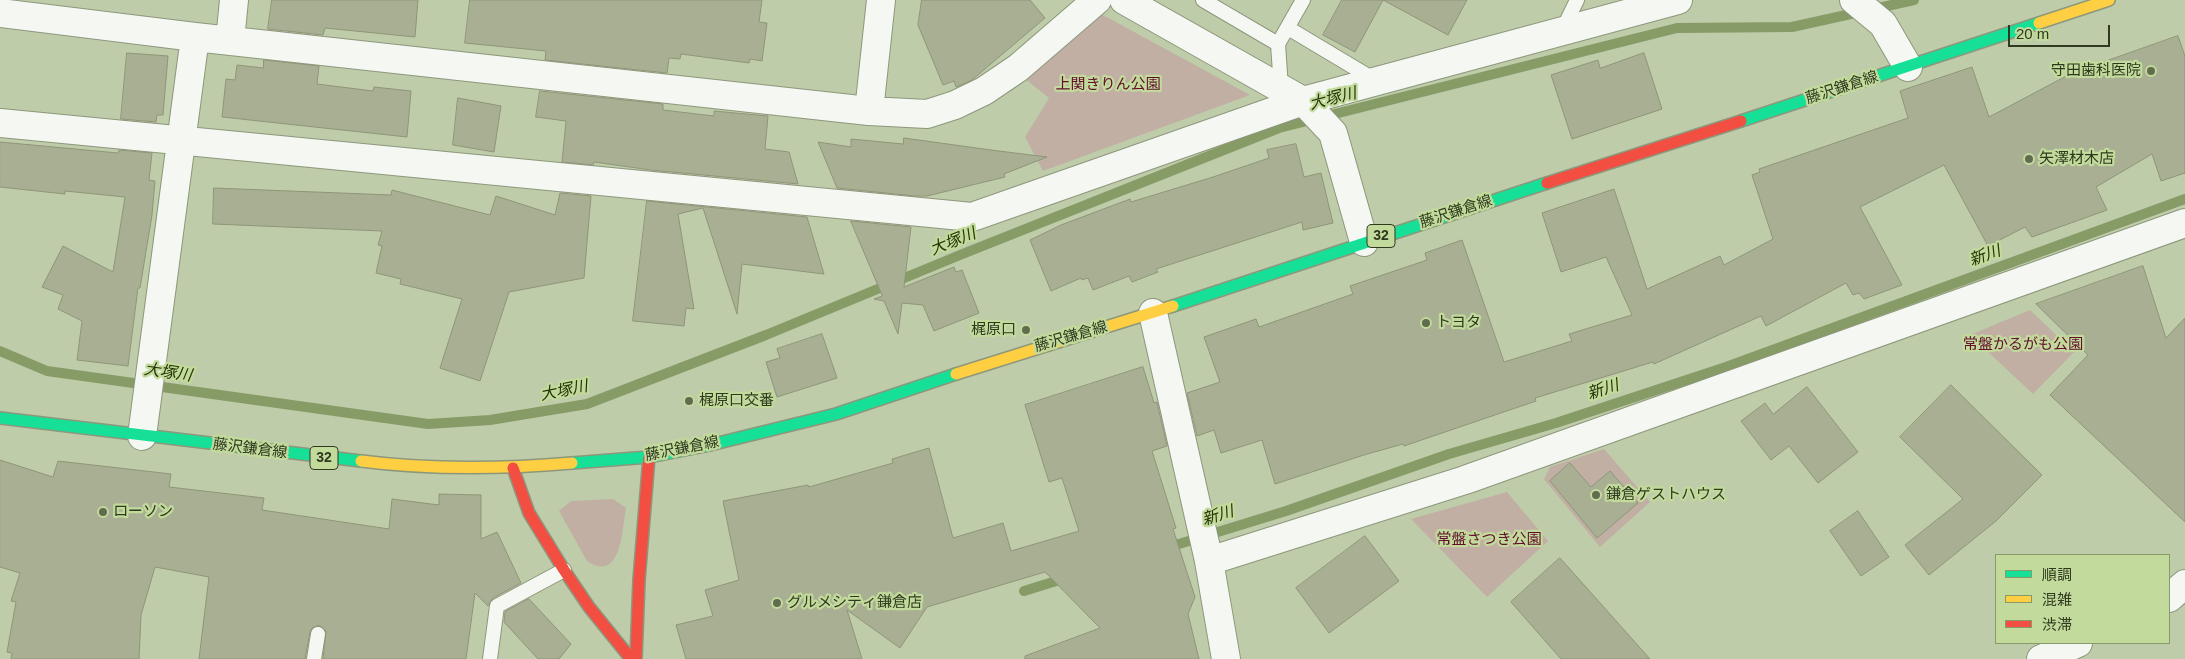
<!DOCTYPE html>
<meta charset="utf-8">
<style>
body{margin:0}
#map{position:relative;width:2185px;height:659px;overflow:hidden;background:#becca9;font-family:Arial,"Noto Sans JP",sans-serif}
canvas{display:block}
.legend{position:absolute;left:1995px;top:554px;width:175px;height:90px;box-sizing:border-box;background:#c2da9b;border:1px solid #879a69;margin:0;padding:6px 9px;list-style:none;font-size:15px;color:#2f391f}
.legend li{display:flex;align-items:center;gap:10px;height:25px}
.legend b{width:25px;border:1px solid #879a69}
.scale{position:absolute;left:2008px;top:25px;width:102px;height:22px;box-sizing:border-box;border:2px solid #2f391f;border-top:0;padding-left:6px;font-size:15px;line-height:18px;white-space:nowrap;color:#2f391f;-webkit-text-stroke:4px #c2da9b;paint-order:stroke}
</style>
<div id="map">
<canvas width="2185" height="659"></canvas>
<ul class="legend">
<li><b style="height:6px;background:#16e098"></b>順調</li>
<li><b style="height:6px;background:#ffcf43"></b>混雑</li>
<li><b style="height:6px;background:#f24e42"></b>渋滞</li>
</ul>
<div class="scale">20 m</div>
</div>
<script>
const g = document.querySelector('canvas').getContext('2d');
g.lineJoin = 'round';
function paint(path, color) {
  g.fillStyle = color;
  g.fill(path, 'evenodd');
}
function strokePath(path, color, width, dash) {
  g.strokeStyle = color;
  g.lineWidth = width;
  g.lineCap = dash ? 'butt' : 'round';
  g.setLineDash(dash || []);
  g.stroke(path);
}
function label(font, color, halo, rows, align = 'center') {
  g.font = font + ' Arial,"Noto Sans JP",sans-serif';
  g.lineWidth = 4.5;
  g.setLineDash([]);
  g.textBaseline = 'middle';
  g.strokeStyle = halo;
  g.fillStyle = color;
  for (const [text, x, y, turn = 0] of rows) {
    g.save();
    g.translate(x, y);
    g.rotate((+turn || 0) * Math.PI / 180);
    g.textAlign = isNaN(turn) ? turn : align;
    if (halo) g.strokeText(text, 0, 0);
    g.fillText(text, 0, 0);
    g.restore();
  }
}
const green = new Path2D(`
 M1101,14L1250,95L1043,171L1025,137L1049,98L1024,78Z
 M2030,310L2074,352L2033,394L1970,335Z
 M1604,449L1650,502L1600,547L1544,479L1550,467Z
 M1507,492L1548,541L1487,597L1411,519Z
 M613,499L626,508C622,528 622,584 587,561L559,511L571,501Z`);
const stream = new Path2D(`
 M0,351L47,371L428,424L490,420L587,404L766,335L960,255L1279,128L1677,28L1792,27L1914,0
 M1166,548L1286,511L1449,454L1556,423L1726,367L2185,199
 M1024,591L1066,578`);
const building = new Path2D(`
 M272,0H418L415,37L325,28L323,35L268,29Z
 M470,0H762L759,22L767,23L762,61L750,59L749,63L681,54L680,59L669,58L667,73L545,60L546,51L465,43Z
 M922,0H1030L1045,18L972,80L956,87L954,81L943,85L918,25Z
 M1342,0H1467L1448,35L1383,0L1355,52L1323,35Z
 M2178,36L2185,56V173L2161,181L2152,154L2096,187L2107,210L2032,237L2025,227L1988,246L1944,165L1860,207L1902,285L1864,299L1859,293L1853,295L1846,283L1766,326L1761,316L1654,364L1653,362L1535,398L1536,401L1404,446L1403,444L1364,455L1275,484L1262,440L1221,453L1214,430L1197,436L1187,393L1220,382L1204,337L1256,319L1259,327L1353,294L1350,286L1427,260L1425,253L1462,240L1504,362L1572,341L1569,334L1632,315L1606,257L1561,272L1542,213L1614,189L1647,289L1720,256L1724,265L1773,239L1752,175L1760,172L1759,169L1908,118L1900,91L1972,67L1989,117L2072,73Z
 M127,53L168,56L163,115H157L156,122L121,119Z
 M1644,53L1662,109L1572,139L1551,75L1598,60L1600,68Z
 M264,60L319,66L317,84L373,91L374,87L411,91L407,137L222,117L226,79L235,80L237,65L263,68Z
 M540,91L663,104V110L714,116V111L768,116L765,149L789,152L798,184L651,170L594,162L593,165L562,162L566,121L536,117Z
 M458,98L501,106L494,152L453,145Z
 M904,138L991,150L1047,157L1004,174L1005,177L927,196H915L837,188L818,142L851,147V139L903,144Z
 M0,142L118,153L119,150L152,153L149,180L155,181L152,215L140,288H138L128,366L77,360L82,321L58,309L63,295L42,287L63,246L113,272L125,197L65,191V194L0,187Z
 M1296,144L1304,177L1321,173L1333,223L1303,230L1302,222L1156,269L1158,272L1132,282L1129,276L1093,290L1088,278L1082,280L1081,278L1051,291L1030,240L1061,225L1130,199L1131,202L1213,177L1269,158L1267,150Z
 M214,188L391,195L392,190L490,215L496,196L555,215L560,193L591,196L584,278L509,292L480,381L440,368L462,299L400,284L401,279L376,273L382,246L378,245L382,231L213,224Z
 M647,201L807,217L824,274L742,264L737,314L703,208L678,214L694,309L686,308L684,326L633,321Z
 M851,221L911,227L904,287L954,267L956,272L962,270L979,313L934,331L923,305L902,303L898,334L884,301L874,299L882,296Z
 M2143,266L2166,338L2185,318V522L2050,395L2088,355L2036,304Z
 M822,334L837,378L777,397L766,362L780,358L777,349Z
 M1143,367L1154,403L1157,402L1167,446L1152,451L1176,528L1173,529L1195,597L1188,614L1199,659H1025V656L1100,628L1045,572L927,607L900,648L847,610L862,659H686L676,625L713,616L705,590L739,580L723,501L808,485L809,487L893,463L892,459L929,448L953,538L1003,523L1011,551L1079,531L1062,478L1049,482L1025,405Z
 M1951,385L2042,475L1996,521L1929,575L1905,545L1963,499L1900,437Z
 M1807,387L1858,452L1818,483L1789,446L1771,460L1741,421L1765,403L1773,414Z
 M0,460L53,477L58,461L171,474L169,487L264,498L262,510L389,529L392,499L439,505V494L481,495V539L497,532L521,583L493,598L488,606L475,593L466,659H323L326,631L319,625L312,628L310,632L305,659H199L209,577L155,567L141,615L139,659H11L12,653L7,652L16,602L11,601L20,573L0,567Z
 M1570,463L1591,487L1610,471L1638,503L1597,538L1550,481Z
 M1858,511L1889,557L1861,576L1830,531Z
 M1365,536L1399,581L1329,633L1296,588Z
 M1560,558L1650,659H1561L1511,602Z
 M529,599L571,644L559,659H538L504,622L505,612Z`);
const lane = new Path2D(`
 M1203,0L1278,44L1303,0
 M1288,28L1375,80
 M1562,31L1577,0
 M1278,44L1281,88
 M314,659L318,634
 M490,659L497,606L564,570`);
const street = new Path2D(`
 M1124,0L1303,101L1333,133L1364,242
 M1854,0L1883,24L1908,67
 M0,13L195,37L869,111L927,114L955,105L984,91L1018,68L1097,0
 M230,41L234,0
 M869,111L881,0
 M0,123L972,217L1303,101L1678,0
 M1153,313L1209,561L1226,659
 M142,436L195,37
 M1209,561L1465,480L2185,223
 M2169,598L2185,584
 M2041,659L2078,643`);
const fast = new Path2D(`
 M1741,121L2039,23
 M1173,306L1547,183
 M0,418L361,461
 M572,463L649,457L710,445L836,414L956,374`);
const slow = new Path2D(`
 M2039,23L2109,0
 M956,374L1173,306
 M361,461C431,470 501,469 572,463`);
const jam = new Path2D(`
 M1547,183L1741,121
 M513,468L529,513L564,570L589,607L631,659
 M636,659L639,580L649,457`);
const markers = [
 [2151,71,5,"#616c4f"],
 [2029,159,5,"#616c4f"],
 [1426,323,5,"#616c4f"],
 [1026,330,5,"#616c4f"],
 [689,401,5,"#616c4f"],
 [1596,495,5,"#616c4f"],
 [103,512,5,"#616c4f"],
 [777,603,5,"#616c4f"]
];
const shields = [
 [1381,236,28],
 [324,458,28]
];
const shieldNames = [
 ["32",1381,236],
 ["32",324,458]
];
const poiNames = [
 ["守田歯科医院",2141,71,"right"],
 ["矢澤材木店",2039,159],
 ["トヨタ",1436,323],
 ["梶原口",1016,330,"right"],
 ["梶原口交番",699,401],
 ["鎌倉ゲストハウス",1606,495],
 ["ローソン",113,512],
 ["グルメシティ鎌倉店",787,603]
];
const parkNames = [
 ["上関きりん公園",1108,85],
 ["常盤かるがも公園",2023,345],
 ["常盤さつき公園",1489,540]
];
const streetNames = [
 ["藤沢鎌倉線",1842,88,-18],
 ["藤沢鎌倉線",1456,212,-18],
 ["藤沢鎌倉線",1071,337,-16],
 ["藤沢鎌倉線",250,449,7],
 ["藤沢鎌倉線",682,449,-11]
];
const waterNames = [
 ["大塚川",1333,99,-14],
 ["大塚川",953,242,-22],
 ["新川",1985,256,-20],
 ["大塚川",168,373,8],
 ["新川",1603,390,-18],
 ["大塚川",564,391,-11],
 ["新川",1218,516,-17]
];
paint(green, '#c1afa4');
strokePath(stream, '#879b66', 10);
paint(building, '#a9af92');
strokePath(building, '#8f9578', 1);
strokePath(lane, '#8d977c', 16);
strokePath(street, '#8d977c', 30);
strokePath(fast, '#8d977c', 14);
strokePath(slow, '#8d977c', 14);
strokePath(jam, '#8d977c', 14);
strokePath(lane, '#f5f7f2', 14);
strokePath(street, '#f5f7f2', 28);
strokePath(fast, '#16e098', 11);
strokePath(slow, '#ffcf43', 11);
strokePath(jam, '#f24e42', 11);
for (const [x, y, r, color] of markers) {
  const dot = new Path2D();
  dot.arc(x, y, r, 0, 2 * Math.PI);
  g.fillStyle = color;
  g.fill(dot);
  strokePath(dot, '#c2da9b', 2);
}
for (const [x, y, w] of shields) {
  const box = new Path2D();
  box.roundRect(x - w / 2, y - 11.5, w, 23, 4);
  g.fillStyle = '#c2da9b';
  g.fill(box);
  strokePath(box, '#2f391f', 1);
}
label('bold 14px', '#2f391f', null, shieldNames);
label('15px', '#2f391f', '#c2da9b', poiNames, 'left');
label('15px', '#630d2d', '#c2da9b', parkNames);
label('15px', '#2f391f', '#c2da9b', streetNames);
label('italic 16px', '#263404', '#c2da9b', waterNames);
</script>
